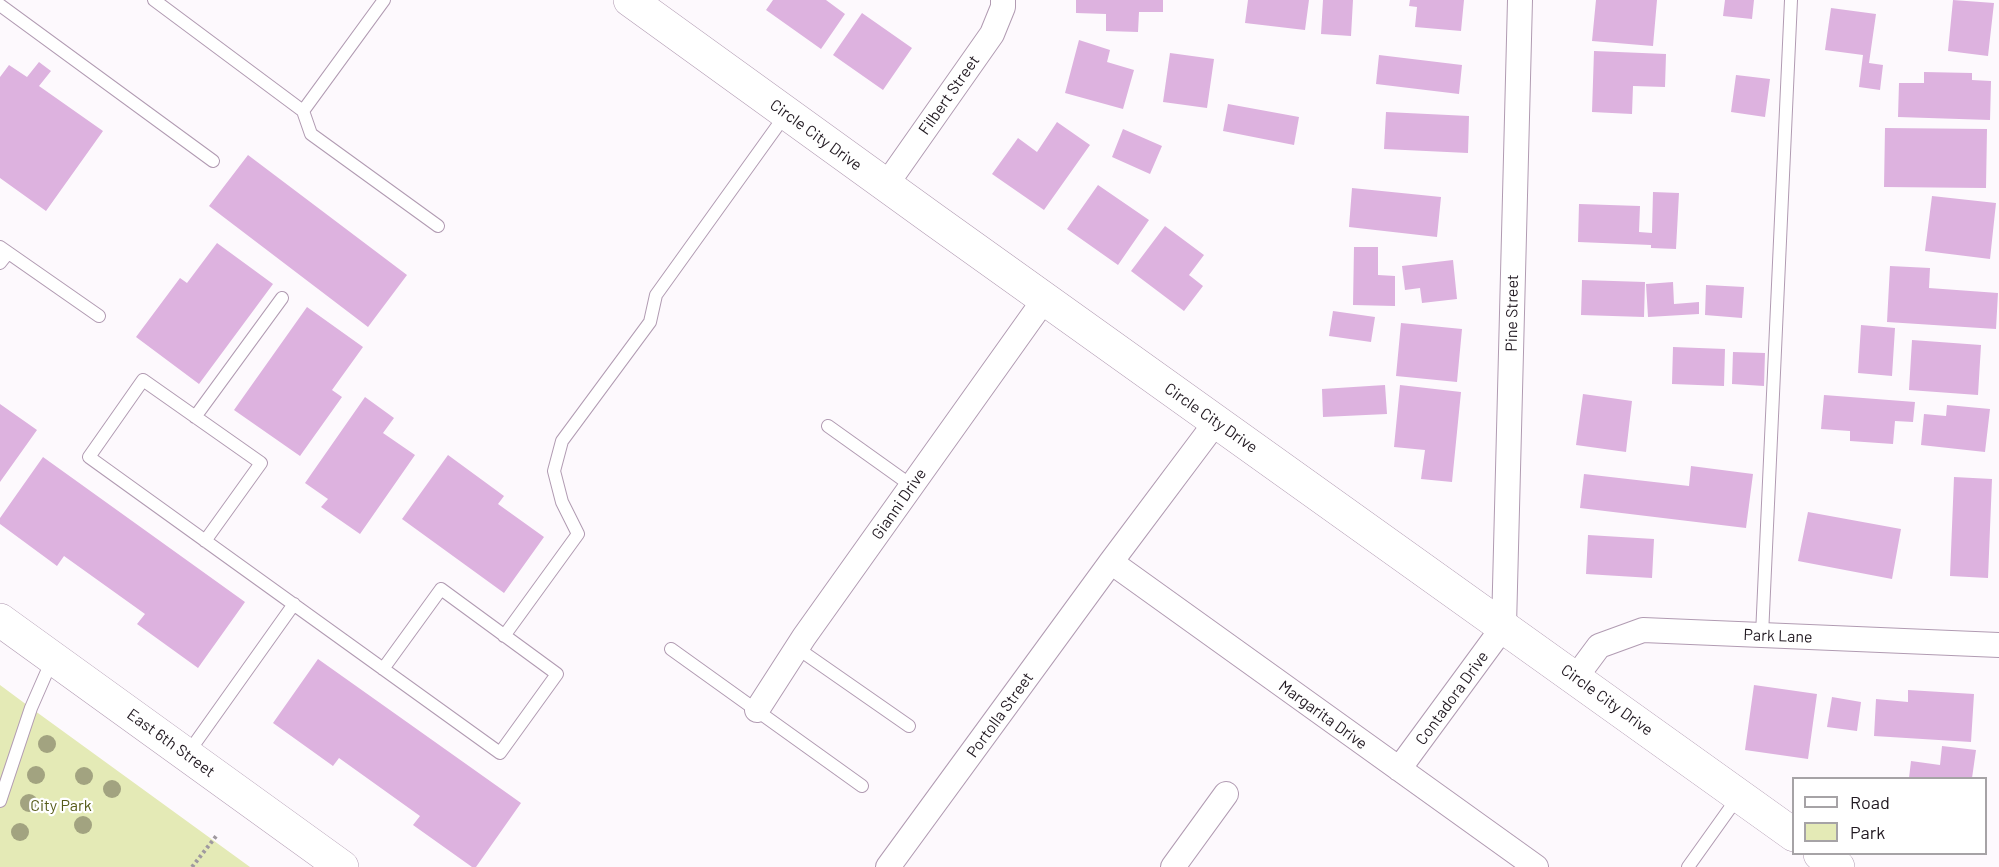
<!DOCTYPE html>
<style>
body{margin:0}
#map{position:relative;width:1999px;height:867px;overflow:hidden;background:#fdf9fd;font-family:Barlow,sans-serif}
canvas{display:block}
.legend{position:absolute;left:1792px;top:777px;width:195px;height:78px;box-sizing:border-box;background:#fff;border:2px solid #a6a3a6;margin:0;padding:8px 10px;list-style:none;font-size:18px;color:#211921}
.legend li{display:flex;align-items:center;gap:12px;height:30px}
.legend b{width:30px;border:2px solid #a6a3a6}
</style>
<div id="map">
<canvas width="1999" height="867"></canvas>
<ul class="legend">
<li><b style="height:8px;background:#fff"></b>Road</li>
<li><b style="height:16px;background:#e4eab6"></b>Park</li>
</ul>
</div>
<script>
const g = document.querySelector('canvas').getContext('2d');
g.lineJoin = 'round';
function paint(path, color) {
  g.fillStyle = color;
  g.fill(path, 'evenodd');
}
function strokePath(path, color, width, dash) {
  g.strokeStyle = color;
  g.lineWidth = width;
  g.lineCap = dash ? 'butt' : 'round';
  g.setLineDash(dash || []);
  g.stroke(path);
}
function label(font, color, halo, rows, align = 'center') {
  g.font = font + ' Barlow,sans-serif';
  g.lineWidth = 4.5;
  g.setLineDash([]);
  g.textBaseline = 'middle';
  g.strokeStyle = halo;
  g.fillStyle = color;
  for (const [text, x, y, turn = 0] of rows) {
    g.save();
    g.translate(x, y);
    g.rotate((+turn || 0) * Math.PI / 180);
    g.textAlign = isNaN(turn) ? turn : align;
    if (halo) g.strokeText(text, 0, 0);
    g.fillText(text, 0, 0);
    g.restore();
  }
}
const green = new Path2D(`
 M0,685L31,708L250,867H0Z`);
const building = new Path2D(`
 M773,0H826L845,14L821,49L766,10Z
 M1076,0H1163V12H1139L1138,32L1106,31V14L1076,13Z
 M1248,0H1309L1305,30L1245,23Z
 M1323,0H1353L1351,36L1321,34Z
 M1410,0H1464L1461,31L1415,27L1417,7L1409,6Z
 M1596,0H1657L1653,46L1592,41Z
 M1725,0H1754L1752,19L1723,16Z
 M1953,0L1994,3L1988,56L1948,51Z
 M1831,8L1876,14L1869,63L1883,65L1880,90L1859,87L1863,55L1825,50Z
 M862,13L912,48L883,90L833,55Z
 M1079,40L1110,50L1107,62L1134,70L1123,109L1065,93Z
 M1594,51L1666,54L1665,87L1633,86L1632,114L1592,112Z
 M1170,53L1214,59L1207,108L1163,102Z
 M1379,55L1462,65L1459,94L1376,84Z
 M39,62L51,71L39,86L103,131L46,211L0,178V77L9,65L27,77Z
 M1924,72L1972,73V80L1991,81L1990,120L1898,117L1899,83H1924Z
 M1736,75L1770,79L1765,117L1731,112Z
 M1228,104L1299,117L1294,145L1223,131Z
 M1386,112L1469,116L1468,153L1384,149Z
 M1057,122L1090,145L1044,210L992,174L1018,138L1037,152Z
 M1885,128L1987,129L1986,188L1884,187Z
 M1123,129L1162,146L1150,174L1112,157Z
 M248,155L407,275L368,327L209,206Z
 M1098,185L1149,220L1118,265L1067,229Z
 M1352,188L1441,197L1437,237L1349,227Z
 M1653,192L1679,193L1676,249L1651,248V245L1578,242L1579,204L1640,206L1639,232L1652,233Z
 M1932,196L1996,203L1990,259L1925,251Z
 M1165,226L1204,255L1189,275L1203,286L1184,311L1131,271Z
 M217,243L273,284L199,384L136,337L180,278L187,283Z
 M1354,247H1378V275L1395,276V306L1353,305Z
 M1453,260L1457,299L1422,303L1420,288L1405,290L1402,266Z
 M1890,266L1930,268L1929,288L1998,293L1996,329L1887,322Z
 M1582,280L1645,282L1644,317L1581,315Z
 M1673,282L1674,304L1699,302V314L1648,317L1646,284Z
 M1706,285L1744,287L1742,318L1705,315Z
 M307,307L363,347L332,390L342,397L300,456L234,410Z
 M1333,311L1375,317L1371,342L1329,336Z
 M1401,323L1462,329L1457,382L1396,376Z
 M1861,325L1895,328L1892,376L1858,373Z
 M1912,340L1981,345L1978,395L1909,390Z
 M1673,347L1725,349L1724,386L1672,384Z
 M1733,352L1765,353L1764,386L1732,384Z
 M1385,385L1387,414L1323,417L1322,389Z
 M1400,385L1461,392L1452,482L1421,479L1425,450L1394,447Z
 M1583,394L1632,401L1626,452L1576,445Z
 M1824,395L1915,402L1913,422L1895,421L1893,444L1850,441V431L1821,429Z
 M365,397L394,418L383,433L415,455L360,534L321,507L328,499L305,483Z
 M0,404L37,430L0,482Z
 M1947,405L1990,409L1985,452L1921,445L1924,414L1946,416Z
 M448,455L504,496L498,504L544,537L504,593L402,519Z
 M43,457L245,602L198,668L137,624L145,614L64,556L57,566L0,524V518Z
 M1691,466L1753,474L1746,528L1580,508L1584,474L1689,486Z
 M1954,477L1992,479L1988,578L1950,576Z
 M1808,512L1901,529L1892,579L1798,561Z
 M1588,535L1654,539L1652,578L1586,574Z
 M318,659L521,803L476,867H472L413,825L420,816L339,758L333,766L273,723Z
 M1754,685L1817,694L1808,759L1745,750Z
 M1908,690L1974,694L1971,742L1874,736L1876,699L1908,702Z
 M1832,697L1861,702L1857,731L1827,727Z
 M1942,746L1976,750L1972,778H1909L1911,761L1940,765Z`);
const path = new Path2D(`
 M192,867L217,835`);
const lane = new Path2D(`
 M154,0L303,111L311,134L438,226
 M0,5L213,161
 M303,111L384,0
 M0,247L99,316
 M0,263L8,253
 M195,417L282,298
 M828,426L912,486
 M205,541L261,463L143,380L89,457C226,556 363,655 500,753L557,674L441,589L383,669
 M1762,635L1791,0
 M504,636L578,534L562,502L554,471L562,441L650,322L656,295L786,114
 M797,648L909,726
 M671,649L862,786
 M188,753L294,604
 M0,801L31,708L52,660
 M1688,867L1738,797`);
const street = new Path2D(`
 M886,185L992,34L1003,7V0
 M1111,562L1536,867
 M1576,677L1599,646L1643,630L1999,645
 M757,710L804,637L1044,300
 M1399,769L1504,626L1520,0
 M888,867L1111,562L1216,422
 M1173,867L1226,794`);
const secondary = new Path2D(`
 M630,0C1016,281 1406,556 1794,835
 M1820,854L1838,867`);
const primary = new Path2D(`
 M0,620L342,867`);
const trees = [
 [47,744],
 [36,775],
 [84,776],
 [112,789],
 [29,803],
 [83,825],
 [20,832]
];
const streetNames = [
 ["Filbert Street",949,95,-55],
 ["Circle City Drive",816,135,36],
 ["Pine Street",1512,313,-89],
 ["Circle City Drive",1211,418,35],
 ["Gianni Drive",899,504,-55],
 ["Park Lane",1778,636,2],
 ["Contadora Drive",1452,698,-54],
 ["Circle City Drive",1607,700,36],
 ["Portolla Street",1000,715,-54],
 ["Margarita Drive",1323,715,36],
 ["East 6th Street",171,743,36]
];
const parkNames = [
 ["City Park",61,806]
];
paint(green, '#e4eab6');
paint(building, '#ddb2df');
strokePath(lane, '#b19bb2', 14);
strokePath(street, '#b19bb2', 26);
strokePath(secondary, '#b19bb2', 34);
strokePath(primary, '#b19bb2', 34);
strokePath(path, '#9f999f', 4, [3, 3]);
strokePath(lane, '#fff', 12);
strokePath(street, '#fff', 24);
strokePath(secondary, '#fff', 33);
strokePath(primary, '#fff', 33);
g.fillStyle = '#a2a380';
for (const [x, y] of trees) {
  g.beginPath();
  g.arc(x, y, 9, 0, 2 * Math.PI);
  g.fill();
}
label('16px', '#211921', '#fff', streetNames);
label('16px', '#575c1a', '#fff', parkNames);
</script>
